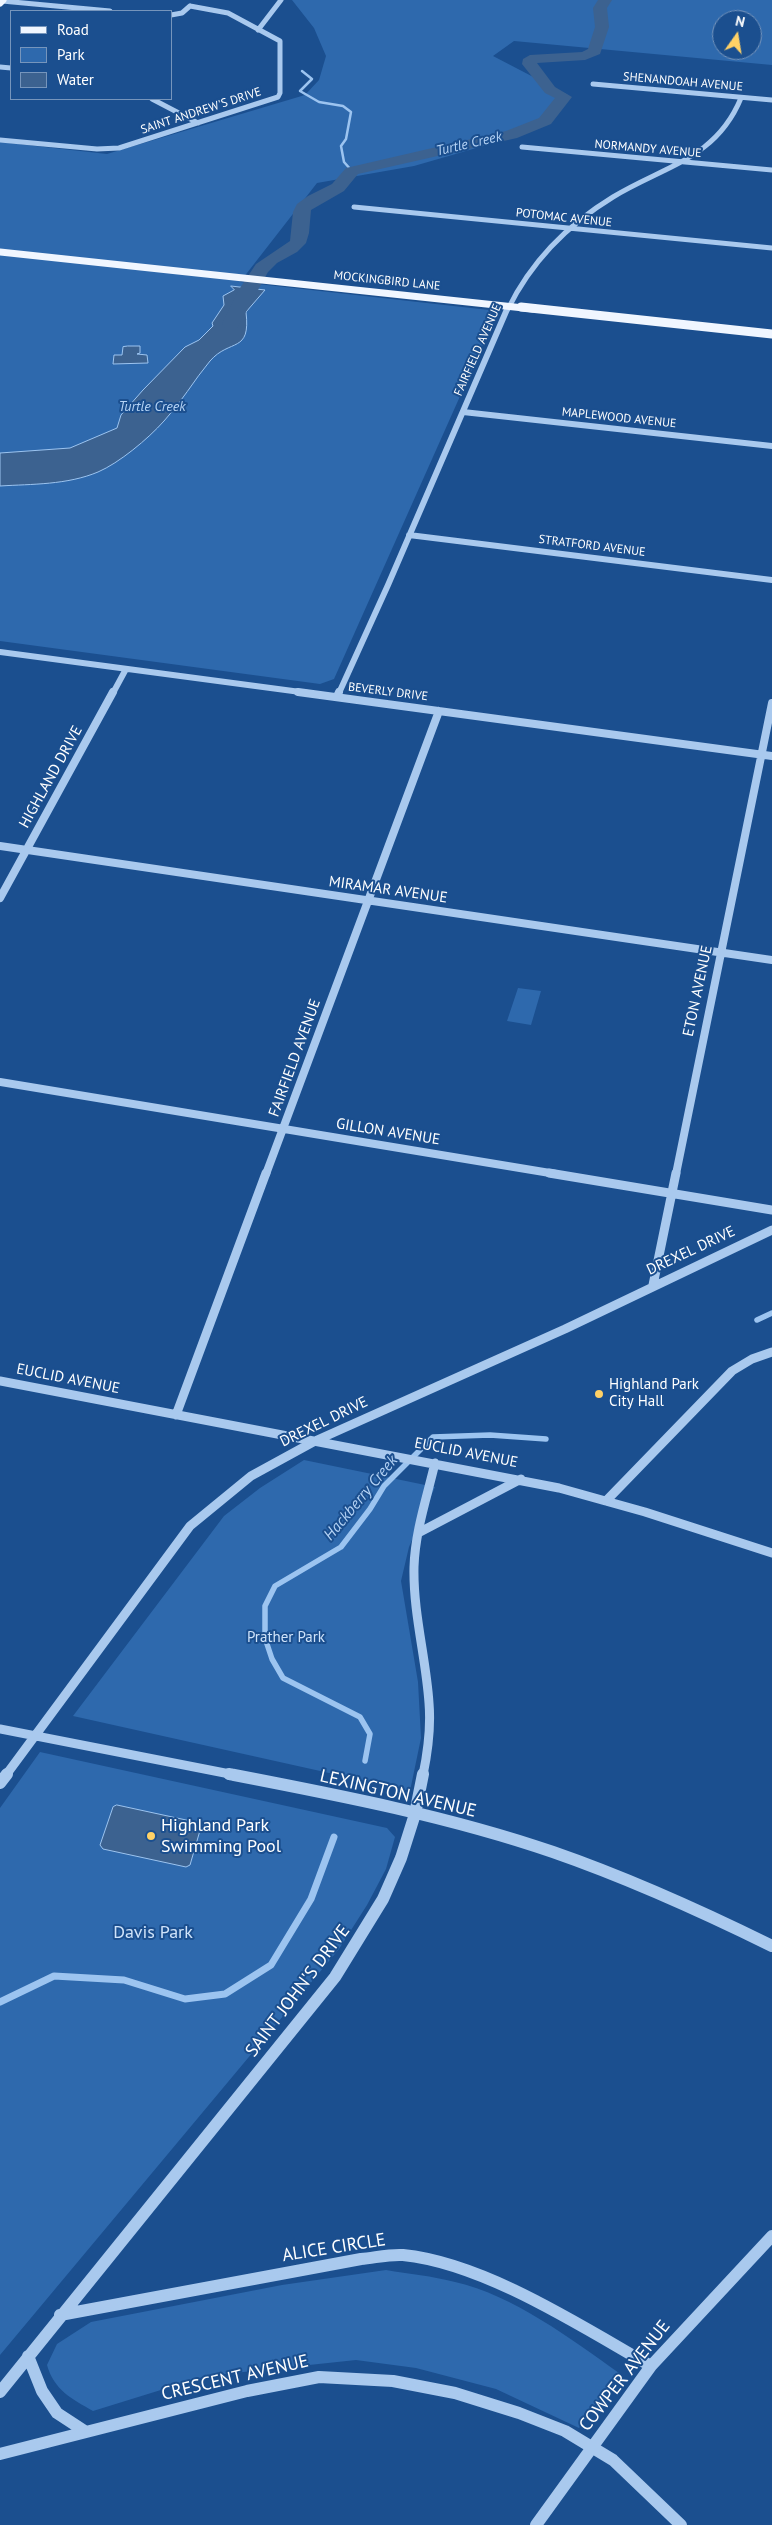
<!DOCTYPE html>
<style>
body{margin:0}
#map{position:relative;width:772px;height:2525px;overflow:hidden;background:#1b4f8f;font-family:"PT Sans",sans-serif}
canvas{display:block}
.legend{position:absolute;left:10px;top:10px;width:162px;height:90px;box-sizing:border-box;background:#1b4f8f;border:1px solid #7695bc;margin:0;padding:6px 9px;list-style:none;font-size:15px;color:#fff}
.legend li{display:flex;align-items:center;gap:10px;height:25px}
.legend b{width:25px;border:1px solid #7695bc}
.north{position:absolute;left:712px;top:10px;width:50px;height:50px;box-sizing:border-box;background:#1b4f8f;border:1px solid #7695bc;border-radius:50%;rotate:13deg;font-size:14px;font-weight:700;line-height:20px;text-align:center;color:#fff}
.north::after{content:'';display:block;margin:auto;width:18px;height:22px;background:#ffd166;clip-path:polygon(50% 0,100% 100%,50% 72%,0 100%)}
</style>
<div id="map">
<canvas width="772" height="2525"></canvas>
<ul class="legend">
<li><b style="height:6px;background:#f0f6ff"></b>Road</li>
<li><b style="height:14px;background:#2e69ad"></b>Park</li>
<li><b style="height:14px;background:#3c6290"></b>Water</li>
</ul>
<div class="north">N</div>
</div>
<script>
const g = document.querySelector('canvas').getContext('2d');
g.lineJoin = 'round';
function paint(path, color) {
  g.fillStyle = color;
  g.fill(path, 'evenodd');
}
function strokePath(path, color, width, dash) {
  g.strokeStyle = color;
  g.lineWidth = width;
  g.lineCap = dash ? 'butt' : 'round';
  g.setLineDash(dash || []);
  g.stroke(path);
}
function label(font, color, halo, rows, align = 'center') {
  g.font = font + ' "PT Sans",sans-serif';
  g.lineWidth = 4;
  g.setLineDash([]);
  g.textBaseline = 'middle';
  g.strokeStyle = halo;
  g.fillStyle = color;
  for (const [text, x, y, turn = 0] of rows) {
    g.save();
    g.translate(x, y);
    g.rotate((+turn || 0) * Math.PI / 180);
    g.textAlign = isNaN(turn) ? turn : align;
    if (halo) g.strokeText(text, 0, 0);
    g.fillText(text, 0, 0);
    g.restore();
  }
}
const green = new Path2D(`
 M292,0H772V65L514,41L493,56L568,95L549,122L511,138L414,166L317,183L240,282L498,311L334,679L320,684L0,641V142L107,154L305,95L319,80L326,56L314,28ZM722,20H752V50H722Z
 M518,988L541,991L531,1025L507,1021Z
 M304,1460L435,1487L409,1547L401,1581L418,1682L421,1738L410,1791L73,1716L224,1516L260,1488Z
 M40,1752L387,1828L395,1837L386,1869L367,1905L339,1949L0,2355V1808Z
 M386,2270C409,2274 432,2276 455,2282C513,2295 571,2339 619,2373L579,2428L496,2389L416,2368L356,2360L206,2376L93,2411C72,2399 54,2390 47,2365L57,2344L91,2322L282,2285Z`);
const water = new Path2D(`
 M231,286L265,290L246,312C251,354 230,338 210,361C194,380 181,403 164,421C148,439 119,463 98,472C67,485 32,484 0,486V453L70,448L117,428L121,415L143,390L185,347L199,340L213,326L212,323L224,305L223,296L234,290Z
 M128,346H140V353L137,354L147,355L148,363L113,364L114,355H122L123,347Z
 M117,1805L200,1823L201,1827L190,1865L186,1867L103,1849L100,1845L113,1807Z`);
const streamFar2 = new Path2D(`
 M302,71L312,79L300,91L319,102L343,106L351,112L346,139L341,146L344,162L352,171`);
const streamFar1 = new Path2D(`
 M757,1320L772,1313
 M365,1761L370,1734L360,1717L283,1678L272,1659L265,1638V1606L275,1586L341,1547L370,1509L384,1486L433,1437L490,1435L546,1439`);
const stream = new Path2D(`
 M0,2002L54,1976L124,1980L185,1999L225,1994L271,1965L311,1899L334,1837`);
const river = new Path2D(`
 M598,0H612L607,8L609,27L600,54L585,60L537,63L555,87L572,97L551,124L517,138L358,174L344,191L311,210L309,233L306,243L297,252L277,263L268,272L237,328H225L222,324L238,291L256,264L290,241L293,212L297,204L308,196L332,184L346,168L506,131L539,118L555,98L545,93L522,64L523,59L530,55L582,52L588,49L595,27L593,8Z`);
const minorFar4 = new Path2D(`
 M2,1L110,11
 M171,15L182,13L190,6
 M258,30L281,0
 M0,67L11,68
 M593,84L772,100
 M152,99L198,123
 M0,140L97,149L119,148L278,97L280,93V41L228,13L190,6
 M522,147L772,170
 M354,207L772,248
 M508,309C532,260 567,225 613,197C664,166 716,159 741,98`);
const minorFar3 = new Path2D(`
 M463,412L772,446
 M409,535L772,580
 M0,652L308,693
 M113,693L126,669
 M339,693L388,585L508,307`);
const minorFar2 = new Path2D(`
 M298,692L772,756
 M337,697L339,692
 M0,846L772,960
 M0,898L113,692
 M0,1082L556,1174
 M266,1174L439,711
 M676,1174L772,703`);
const minorFar1 = new Path2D(`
 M549,1173L772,1210
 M653,1285L676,1173
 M0,1381L559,1488L645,1512L772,1553
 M176,1415L266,1173
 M606,1501L732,1371L752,1359L772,1352
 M420,1532L521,1479
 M0,1729L235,1775
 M6,1775L190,1526L251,1476L315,1441L565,1329L772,1230
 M423,1775C428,1751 431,1727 429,1703C426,1658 413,1613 414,1567C415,1532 427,1497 435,1463`);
const minor = new Path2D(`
 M229,1774C338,1795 448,1816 553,1852C628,1878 701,1911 772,1946
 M0,1783L7,1774
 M60,2315L361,2259C374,2258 389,2254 403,2255C484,2263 581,2326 651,2366
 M28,2356L42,2391L57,2413L86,2432
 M0,2392L335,1977L383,1899L401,1858L415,1814L423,1774
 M0,2454L247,2391L319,2377L393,2381L455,2393L519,2413L565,2431L613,2460L681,2525
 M536,2525L651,2366L772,2236`);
const majorFar1 = new Path2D(`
 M0,3L3,0
 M0,252L533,309`);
const major = new Path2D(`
 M521,307L772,334`);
const markers = [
 [599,1394,5,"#ffd166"],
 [151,1836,5,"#ffd166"]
];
const farStreetnames = [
 ["SHENANDOAH AVENUE",683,82,5],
 ["SAINT ANDREW'S DRIVE",201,111,-18],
 ["NORMANDY AVENUE",648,149,5],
 ["POTOMAC AVENUE",564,218,6],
 ["MOCKINGBIRD LANE",387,281,6],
 ["FAIRFIELD AVENUE",478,350,-66],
 ["MAPLEWOOD AVENUE",619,418,6],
 ["STRATFORD AVENUE",592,546,7],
 ["BEVERLY DRIVE",388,692,7]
];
const farWaternames = [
 ["Turtle Creek",469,144,-13],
 ["Turtle Creek",152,407]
];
const streetNames = [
 ["HIGHLAND DRIVE",51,777,-61],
 ["MIRAMAR AVENUE",388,890,8],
 ["ETON AVENUE",698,991,-78],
 ["FAIRFIELD AVENUE",295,1058,-70],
 ["GILLON AVENUE",388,1132,9],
 ["DREXEL DRIVE",691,1251,-25],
 ["EUCLID AVENUE",68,1379,11],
 ["DREXEL DRIVE",324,1422,-26],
 ["EUCLID AVENUE",466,1453,11]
];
const poiNames = [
 ["Highland Park",609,1385],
 ["City Hall",609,1402]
];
const parkNames = [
 ["Prather Park",286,1638]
];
const waterNames = [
 ["Hackberry Creek",361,1498,-50]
];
const nearStreetnames = [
 ["LEXINGTON AVENUE",398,1794,13],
 ["SAINT JOHN'S DRIVE",298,1991,-53],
 ["ALICE CIRCLE",334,2248,-9],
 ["COWPER AVENUE",625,2376,-52],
 ["CRESCENT AVENUE",235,2378,-13]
];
const nearPoinames = [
 ["Highland Park",161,1826],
 ["Swimming Pool",161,1847]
];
const nearParknames = [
 ["Davis Park",153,1933]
];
paint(green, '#2e69ad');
paint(water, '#3c6290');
strokePath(water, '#9cc4f0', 1);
strokePath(streamFar2, '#9cc4f0', 2.5);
strokePath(streamFar1, '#9cc4f0', 5.5);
strokePath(stream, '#9cc4f0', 7);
paint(river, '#3c6290');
strokePath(minorFar4, '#a9c9ee', 5);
strokePath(minorFar3, '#a9c9ee', 6);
strokePath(minorFar2, '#a9c9ee', 8);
strokePath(minorFar1, '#a9c9ee', 9);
strokePath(minor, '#a9c9ee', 12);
strokePath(majorFar1, '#f0f6ff', 7);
strokePath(major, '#f0f6ff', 9);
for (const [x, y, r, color] of markers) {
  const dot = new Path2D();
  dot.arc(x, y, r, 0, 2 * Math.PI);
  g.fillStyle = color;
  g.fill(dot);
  strokePath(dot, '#1b4f8f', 2);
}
label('12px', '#fff', '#1b4f8f', farStreetnames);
label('italic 14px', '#b5d3f5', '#1b4f8f', farWaternames);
label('15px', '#fff', '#1b4f8f', streetNames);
label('15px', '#fff', '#1b4f8f', poiNames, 'left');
label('15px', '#cfe3fa', '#1b4f8f', parkNames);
label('italic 16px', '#b5d3f5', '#1b4f8f', waterNames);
label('18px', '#fff', '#1b4f8f', nearStreetnames);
label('18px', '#fff', '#1b4f8f', nearPoinames, 'left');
label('18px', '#cfe3fa', '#1b4f8f', nearParknames);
</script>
